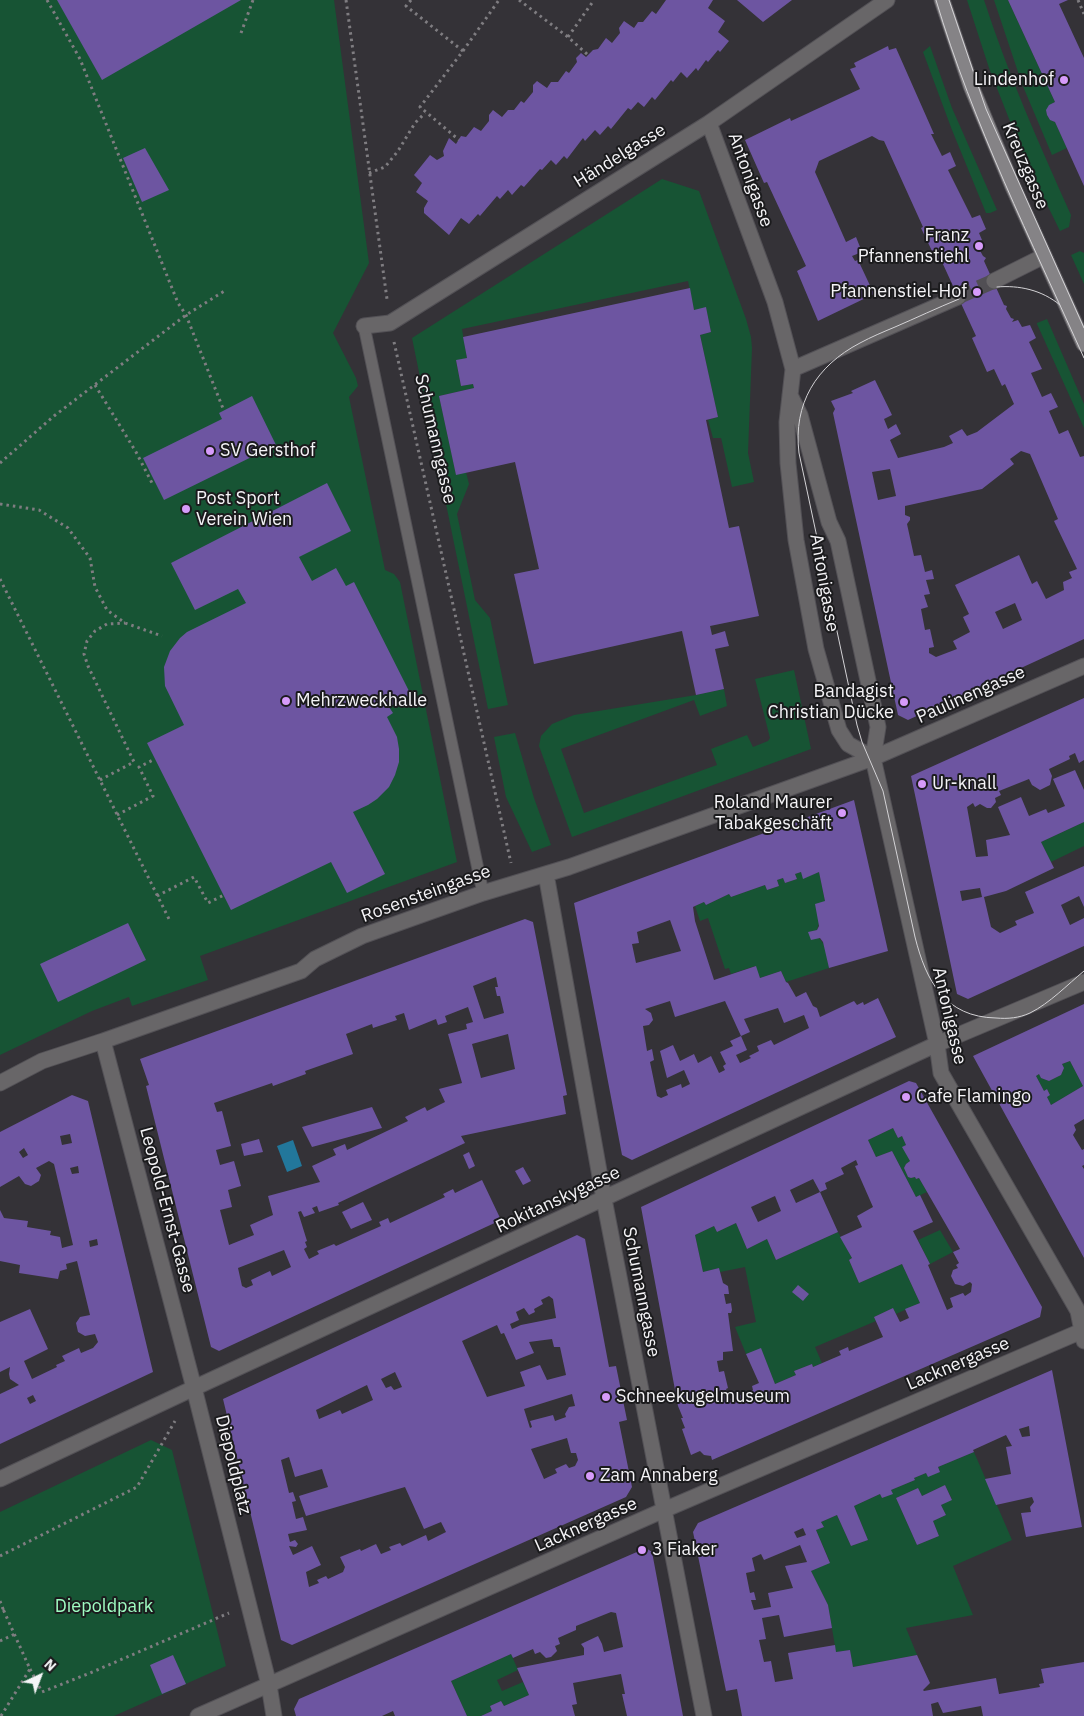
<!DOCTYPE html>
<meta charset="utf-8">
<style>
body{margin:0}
#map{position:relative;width:1084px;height:1716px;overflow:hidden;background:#343237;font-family:"IBM Plex Sans",sans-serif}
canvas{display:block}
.north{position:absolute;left:15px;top:1651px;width:50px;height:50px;-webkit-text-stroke:4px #1b1b1d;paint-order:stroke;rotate:43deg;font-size:14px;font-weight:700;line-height:20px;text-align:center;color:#f5f4f7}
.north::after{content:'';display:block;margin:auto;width:18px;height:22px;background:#f5f4f7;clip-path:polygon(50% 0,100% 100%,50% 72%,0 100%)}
</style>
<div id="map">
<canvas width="1084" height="1716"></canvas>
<div class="north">N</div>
</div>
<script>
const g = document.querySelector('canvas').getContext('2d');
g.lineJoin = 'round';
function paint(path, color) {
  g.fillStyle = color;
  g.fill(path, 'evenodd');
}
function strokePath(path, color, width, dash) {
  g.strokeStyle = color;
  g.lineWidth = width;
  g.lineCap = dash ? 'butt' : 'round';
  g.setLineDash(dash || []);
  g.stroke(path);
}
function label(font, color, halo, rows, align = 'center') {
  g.font = font + ' "IBM Plex Sans",sans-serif';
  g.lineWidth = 4;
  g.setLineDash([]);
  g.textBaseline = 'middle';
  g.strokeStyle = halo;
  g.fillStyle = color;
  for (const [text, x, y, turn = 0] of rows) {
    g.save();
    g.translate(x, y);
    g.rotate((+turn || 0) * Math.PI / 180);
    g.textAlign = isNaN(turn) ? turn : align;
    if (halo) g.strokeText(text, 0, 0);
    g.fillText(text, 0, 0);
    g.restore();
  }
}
const green = new Path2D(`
 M0,0H334L369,263L333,333L356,378L358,386L349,397L385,570L394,574L400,582L457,862L200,956L208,980L132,1006L129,997L92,1011L0,1055Z
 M967,0H984C1008,74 1039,144 1071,215L1069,227L1060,231L1026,162L989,68Z
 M994,0H1008L1055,102C1044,107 1044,118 1055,122L1067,148L1052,155L1022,84Z
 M930,46L952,108L997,210L990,213H986L952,130L923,52Z
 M662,179L699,191L746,319L751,337L752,348L748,453L754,482L732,487L722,442L721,438H713L708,420L718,417L700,335L711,332L706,308L694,310L688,281L462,329L467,358L456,361L461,386L473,384L474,388L439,396L456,474L466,472L469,484L457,514L475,600L490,618L508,705L488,709L412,338Z
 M1080,251L1084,253V284L1071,255Z
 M1047,319L1084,404V428L1037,324V323Z
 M794,670L811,749L572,837L539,746L541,736L552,724L574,715L696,695L724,689L727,706L700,716L694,700L561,749L584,813L717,765L711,749L747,735L753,747L768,741L770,738L755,679Z
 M515,733L534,798L551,845L532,852L506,797L494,737Z
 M1084,822V846L1051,862L1041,842Z
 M801,872L804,878L819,872L825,901L817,930L809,932C828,942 825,948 829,968L786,982L781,971L760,978L755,966L731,974L729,968L725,969L708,918L700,921L695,906L704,902L706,905L729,894L731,897L765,885L767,890L779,886L777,880L783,878L785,883L797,879L795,874Z
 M1070,1061L1083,1086L1051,1105L1047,1097L1050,1094L1047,1089L1044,1091L1036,1076L1039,1074L1041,1078L1049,1081L1061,1075L1064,1068L1062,1064Z
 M893,1128L898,1138L902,1136L906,1145L903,1147L910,1161L906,1164L904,1168L908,1177L911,1178L915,1177L916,1179L919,1178L927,1192L916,1197L892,1151L876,1157L868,1140Z
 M736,1223L747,1249L767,1239L776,1260L838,1232L852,1258L849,1260L859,1283L902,1264L920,1303L896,1314L893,1308L874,1317L876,1321L815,1347L822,1363L813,1367L812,1364L794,1371L796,1375L775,1384L761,1349L746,1354L735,1327L756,1322L745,1267L720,1272L719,1268L703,1272L695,1235L714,1226L717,1232Z
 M940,1230L953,1252L930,1264L918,1240Z
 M151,1440L172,1450L226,1666L114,1716H0V1512Z
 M974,1452L1012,1540L953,1566L973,1615L906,1628L917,1655L853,1667L850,1650L836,1652L828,1605L811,1571L830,1562L816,1530L824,1527L821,1522L837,1515L851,1546L868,1540L854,1506L880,1494L882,1498L892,1494L891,1490L915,1480L914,1478L926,1473L928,1476L940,1472L938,1467ZM945,1485L952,1499L941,1505L946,1515L933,1521L939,1536L917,1545L896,1498L918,1488L922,1496Z
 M511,1654L518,1670L497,1680L502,1691L523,1682L529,1695L504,1706L501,1701L490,1706L492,1711L481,1716H467L451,1681Z`);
const water = new Path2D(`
 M293,1140L302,1166L287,1172L277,1146Z`);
const building = new Path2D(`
 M57,0H241L102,80Z
 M666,0H713L708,8L725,21L718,32L729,41L720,52L718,50L708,62L706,60L698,71L696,68L687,78L681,72L673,82L671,80L655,100L652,97L644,107L638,102L631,110L628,108L611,129L608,126L600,135L595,130L585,141L583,138L567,159L564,156L556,165L551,160L542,170L540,169L524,187L521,185L512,195L508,190L500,199L497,196L480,216L478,214L469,224L461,218L449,235L424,213V208L428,201L416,192L422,183L414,175L430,155L437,160L444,156L443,151L449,138L456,144L461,136L466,137L474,127L481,131L489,121V115L493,110L502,117L508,110H514L521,101L524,103L533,92V85L537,81L547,88L551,82H558L566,71L569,73L577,62L576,58L581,53L586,57L593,50L598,49L606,38L612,43L620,33L619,28L624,21L634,28L638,22H643L652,11L656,14Z
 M737,0H792L763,22Z
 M1008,0H1068L1059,4L1084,58V186L1055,122L1050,120L1047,115L1046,110L1049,105L1055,102Z
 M888,46L889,50L896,48L934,134H931L942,156L950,152L956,166L948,170L972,218L980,215L986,229L979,233L982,240L977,243L980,245L978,247L983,256L986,258L984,261L1004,305L1007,306L1006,309L1011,318L1014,319L1012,322L1018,320L1022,327L1030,325L1036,338L1029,342L1042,369L1031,373L1042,397L1051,393L1058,407L1049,411L1059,434L1068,430L1080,457L1084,456V639L908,720L898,715L833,413L835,409L831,401L853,393L851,391L875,380L892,415L884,419L888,429L896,424L901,434L890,440L898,458L944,447L953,443L949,436L962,429L967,436L977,432L1014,404L1005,384L1002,386L994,369L987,372L972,338L976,336L942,262L938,264L932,251L921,228L923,227L884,141L879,140L872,136L819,161L815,172L846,242L856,237L862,252L852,256L855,261L858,260L874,294L818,321L797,271L806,266L767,182L764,183L745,140L790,118L791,121L860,89L850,69L856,67L854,63ZM1021,451L1030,454L1058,519L1054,521L1077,569L1069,572L1072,578L1063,582L1064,590L1046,599L1037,581L1032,584L1019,555L955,585L969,614L963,617L970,632L953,641L957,649L936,657L929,653V648L934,647L930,629L925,630L921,609L928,607L924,595L930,594L926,580L934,579L932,570L925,572L921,555L914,556L907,524L910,520V517L905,515V506L982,489L1014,464L1010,459ZM890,469L896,496L878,500L872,472ZM1015,603L1022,620L1003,629L995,612Z
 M145,148L169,190L142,202L123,158Z
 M690,288L694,310L706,307L711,332L700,335L718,417L706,420L729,528L739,526L759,616L710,626L712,635L725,631L727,639L729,646L715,649L724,689L696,695L682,631L534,664L514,574L539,569L515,462L456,475L439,396L474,388L473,384L461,386L456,360L467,358L463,337Z
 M252,396L276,445L164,500L143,458L222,419L219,413Z
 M327,483L351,531L299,557L312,581L336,568L346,586L354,582L411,695L389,707L393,713L387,717L397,737L399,749V762L395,775L389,787L377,799L368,805L353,812L385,874L347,893L331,862L231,910L147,743L184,725L165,686L164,667L170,651L180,638L187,632L246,603L238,589L195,610L171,563Z
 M1084,698V760L1079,763L1075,753L1069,756L1070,759L1049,769L1052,776L1050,785L1040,790L1032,785L1029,779L999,791L1001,795L995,798L996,802L991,808H987L980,804L975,807L973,803L967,807L976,857L988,856L986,840L1010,835L998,807L1021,797L1029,816L1046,809L1048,813L1065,806L1053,779L1075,770L1084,790V822L1041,842L1054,868L1006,891L984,897L991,927L1000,933L1017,925L1015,921L1034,913L1025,892L1084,866V907L1079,896L1061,905L1070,925L1084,918V946L968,999L957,994L911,776ZM980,888L982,897L962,901L960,891Z
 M854,800L888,951L829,968L823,942L820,938L811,940L808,932L817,930L819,926L815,904L825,901L819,872L803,879L801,872L795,874L797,879L785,883L783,878L777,880L779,886L767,890L765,885L731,897L729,894L706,905L704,902L695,906L693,907L695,921L714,980L756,966L760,978L781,971L786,982L788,983L796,997L806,992L813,1006L817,1008L820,1017L854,1001L857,1005L863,1002L864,1005L878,998L896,1037L632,1160L622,1155L574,903ZM670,920L681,951L636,963L632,944L639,943L637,932ZM670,1001L675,1017L725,1001L741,1036L750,1032L744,1019L778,1008L784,1023L804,1015L809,1028L774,1045L771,1040L757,1046L759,1051L749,1056L751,1058L740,1063L736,1055L747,1050L741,1036L730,1041L733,1046L720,1052L726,1064L723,1066L725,1070L719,1073L711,1056L698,1063L694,1054L680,1061L673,1045L660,1051L667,1078L684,1070L690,1084L682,1088L681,1084L666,1090L668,1095L661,1098L657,1096L650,1062L654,1060L652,1049L647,1051L643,1026L649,1025L653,1020L651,1013L645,1009Z
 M525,919L533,922L567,1095L563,1096L566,1114L461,1136L465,1143L338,1203L339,1205L319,1212L317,1206L312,1208L315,1213L304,1217L301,1211L298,1212L307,1241L305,1242L307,1247L304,1249L309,1259L319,1254L317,1251L334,1244L336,1246L381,1226L379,1222L388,1218L390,1223L445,1197L443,1194L453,1189L455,1193L482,1180L501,1220L219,1351L211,1347L146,1086L149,1085L140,1059ZM496,977L498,987H495L497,996H500L504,1013L484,1019L473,986ZM468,1007L473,1022L466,1024L467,1029L448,1034L462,1083L439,1089L445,1102L427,1111L425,1107L405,1117L408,1121L347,1150L345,1144L333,1149L336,1155L312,1166L320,1182L268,1196L273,1215L250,1225L254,1235L229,1245L220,1210L232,1207L228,1190L241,1186L234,1161L220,1165L216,1150L231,1146L222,1111L217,1112L214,1103L272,1083L273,1086L306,1074L305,1071L353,1054L346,1034L372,1024L373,1028L397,1020L395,1016L404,1013L409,1030L436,1019L438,1025L447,1022L445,1016ZM508,1034L515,1069L481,1078L472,1044ZM284,1250L291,1267L272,1276L270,1271L251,1280L253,1285L246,1288L242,1286L238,1268Z
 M128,923L146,960L58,1002L40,964Z
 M1084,1004V1119L1074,1125L1076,1130L1073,1135L1082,1150L1084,1149V1165L1082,1166L1084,1169V1258L973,1056ZM1070,1061L1083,1086L1051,1105L1047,1097L1050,1095L1047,1089L1044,1091L1036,1076L1039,1074L1041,1078L1049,1081L1061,1075L1064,1068L1062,1064Z
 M909,1081L916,1083L1042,1307L1040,1317L712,1460L711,1456L704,1455L700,1451L691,1455L682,1429L685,1428L681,1418H683L678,1406L641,1207ZM893,1128L898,1138L902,1136L906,1145L902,1147L910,1161L906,1164L904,1168L908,1177L911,1178L915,1177L916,1179L919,1178L960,1249L953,1252L959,1263L956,1265L958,1268L953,1270L951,1276L955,1284L963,1286L970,1282L972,1284L971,1292L965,1296L963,1293L950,1298L953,1307L947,1310L928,1265L930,1264L913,1231L933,1222L920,1195L916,1197L892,1151L876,1157L868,1140ZM856,1160L858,1165L855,1166L873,1207L857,1216L862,1227L840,1237L852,1258L849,1260L859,1283L902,1264L920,1303L905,1309L909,1318L900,1322L893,1308L874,1317L883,1337L849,1351L848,1347L839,1351L841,1355L813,1367L812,1364L794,1371L796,1375L775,1384L761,1348L746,1354L759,1383L752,1386L753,1390L730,1399L726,1389L728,1388L724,1371L719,1372L717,1361L723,1360V1352L733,1351L728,1313H731L732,1310L731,1303L726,1304L724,1294H729L728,1286L723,1283L719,1268L703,1272L695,1235L714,1226L717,1232L736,1223L747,1249L767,1239L776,1260L838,1232L820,1192L796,1203L790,1190L813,1179L820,1192L827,1189L825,1183L844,1174L841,1168ZM775,1196L781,1211L758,1222L751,1207Z
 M72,1095L88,1101L153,1372L0,1444V1394L19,1385L10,1379L9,1374L10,1367L0,1372V1322L30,1309L48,1349L24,1361L32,1379L57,1367L56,1365L65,1361L62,1356L79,1348L81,1353L93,1348L98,1342L95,1334L85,1336L78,1332L76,1323L80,1317L90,1315L77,1261L66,1264L67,1269L60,1271L58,1279L19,1273L20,1265L0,1261V1210L4,1218L28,1221L27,1227L51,1231L50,1235L60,1237L62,1248L73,1245L54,1164L49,1161L36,1168L41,1175L39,1181L31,1186L25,1184L19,1176L0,1187V1132ZM70,1134L72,1143L62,1145L60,1136ZM24,1148L28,1155L23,1158L19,1152ZM78,1166L79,1173L72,1174L70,1168ZM97,1239L98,1245L90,1247L89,1241ZM33,1395L36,1401L30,1404L27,1398Z
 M372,1107L382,1128L312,1147L302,1127Z
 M259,1139L263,1152L244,1156L241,1144Z
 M469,1152L475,1166L469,1169L463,1155Z
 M523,1167L531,1181L523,1185L515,1171Z
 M363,1202L372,1220L351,1229L342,1212Z
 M577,1235L585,1239L609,1367L616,1366L627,1420L619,1422L632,1487L626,1497L292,1645L281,1640L223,1399ZM549,1296L553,1299L556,1318L521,1325L512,1329L510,1324L519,1320L516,1312L524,1308L529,1315L535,1312L534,1309L543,1304L541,1300ZM497,1325L501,1334L504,1333L516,1360L534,1353L529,1342L552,1339L554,1347H560L566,1375L547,1380L540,1365L520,1372L525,1386L487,1397L462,1341ZM395,1372L402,1387L394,1390L391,1386L386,1388L381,1379ZM367,1385L373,1400L342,1414L340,1410L319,1419L316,1410ZM572,1394L575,1406L569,1407L565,1414L566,1417L555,1421L553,1415L530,1421L532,1427L530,1428L524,1409ZM567,1438L571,1453H576L578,1460L575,1466L569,1468L566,1464L555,1469L557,1473L544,1479L531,1449ZM289,1457L295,1477L322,1469L328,1487L299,1496L306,1516L405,1487L424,1529L441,1522L446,1532L428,1541L426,1535L402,1546L400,1543L389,1547L391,1550L381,1554L376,1544L361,1551L360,1549L340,1557L345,1567L343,1572L328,1579L326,1576L317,1580L319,1583L309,1587L306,1572L321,1565L312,1546L293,1555L289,1546L296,1547L298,1544L295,1540L290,1542L288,1534L307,1530L303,1517L296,1519L292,1502L296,1501L293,1492L289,1493L281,1460Z
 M798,1285L809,1294L803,1301L792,1292Z
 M1052,1370L1082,1527L1026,1537L1021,1513L1031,1512L1030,1507L1034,1502L1032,1497L996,1505L985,1479L1011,1474L1006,1447L1012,1446L1006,1435L973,1450L974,1452L938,1467L940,1472L928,1477L926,1473L914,1478L915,1480L891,1490L893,1494L882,1498L880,1494L854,1506L868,1540L851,1546L837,1515L821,1522L824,1527L816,1530L830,1563L811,1571L828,1605L832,1628L784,1637L779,1615L762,1618L766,1639L759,1640L764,1662L771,1661L775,1682L793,1679L788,1653L835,1645L836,1652L850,1650L853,1667L917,1655L930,1683L923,1690L924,1691L996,1678L999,1694L1040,1687L1039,1684L1044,1683L1041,1669L1084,1662V1716H983L981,1706L943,1713L938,1702L931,1704L933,1716H742L737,1689L726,1691L693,1532L698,1523ZM1029,1426L1030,1436L1022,1437L1019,1429ZM803,1528L806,1535L797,1538L794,1532ZM800,1545L807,1562L785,1566L793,1588L768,1593L771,1607L754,1610L751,1600H756L754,1592L750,1593L746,1573L755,1571L752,1558L761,1554L764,1560Z
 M945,1485L952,1500L941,1505L946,1515L933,1521L939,1536L917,1545L896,1498L918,1488L922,1496Z
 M646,1548L652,1552L683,1716H627L622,1694H625L621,1674L573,1683L577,1704L572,1705L575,1716H481L492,1711L490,1706L501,1701L504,1706L529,1695L517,1668L584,1655V1648L581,1644L598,1636L602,1644L604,1652L623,1647L616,1613L611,1612L576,1626V1630L558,1638L560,1644L555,1646L557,1651L551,1657L546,1658L540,1652L535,1654L533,1649L513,1658L511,1654L451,1681L467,1716H395L393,1711L382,1716H296L294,1709L299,1699Z
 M173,1655L186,1684L162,1694L150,1665Z`);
const streetTunnel = new Path2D(`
 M958,297L994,281`);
const path = new Path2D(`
 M47,0L80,59L178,303L186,315L224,411
 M346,0L387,299
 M411,0L406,6L463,51L420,107L459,140
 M519,0L568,37L588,55
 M1078,0L1084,14
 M241,33L253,0
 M568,37L594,0
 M463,51L499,0
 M369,173L385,167L398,151L415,123L425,113
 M394,342L511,863
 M95,385L136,452L152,483
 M0,463L54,416L186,315L226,290
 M0,504L39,510L68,528L90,558L95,587L107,610L125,623L162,636
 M0,579L169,919
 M100,780L134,762L88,666L84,654L87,641L95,631L107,624L125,623
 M117,815L153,796L139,767L155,759
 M157,896L194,877L208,903L224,895
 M0,1556L137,1487L175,1421
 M0,1601L3,1609L0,1608
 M0,1641L15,1634
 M30,1669L42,1692L90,1673L229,1613
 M1,1716L30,1669L3,1609`);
const lane = new Path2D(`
 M364,326L483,893`);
const street = new Path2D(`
 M709,123L775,302L793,369L787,422L788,463L796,540L816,649L839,730L848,744L873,758
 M994,281L1044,256
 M364,326L390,323L709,123L887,0
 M793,369L958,297
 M790,395L800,415L829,522L838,541L878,727L873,758L937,1044L941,1073L1078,1311L1084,1341
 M546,874L604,1199L704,1716
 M103,1041L194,1388L269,1685L274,1716
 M0,1083L42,1061L103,1041L301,971L315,959L362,936L483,893L569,867L873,758L1084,666
 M0,1479L194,1388L937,1044L1084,982
 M198,1716L664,1510L1084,1330`);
const secondary = new Path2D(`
 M942,0L971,86L1013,187L1084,344`);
const tram = new Path2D(`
 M936,0C973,124 1031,240 1084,358
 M949,0L986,109L1084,328
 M997,287C1019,285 1042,290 1060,305
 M959,299C937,308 916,318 895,327C883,332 871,337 860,343C816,366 793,404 799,453L857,725L862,742L883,791L915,937C926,981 945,1017 996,1018C1008,1019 1019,1018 1030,1013C1050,1003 1067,985 1084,971`);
const markers = [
 [1064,80,5,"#d69bfa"],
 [979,246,5,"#d69bfa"],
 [977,292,5,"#d69bfa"],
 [210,451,5,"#d69bfa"],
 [186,509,5,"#d69bfa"],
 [286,701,5,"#d69bfa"],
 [904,702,5,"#d69bfa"],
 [922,784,5,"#d69bfa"],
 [842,813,5,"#d69bfa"],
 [906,1097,5,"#d69bfa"],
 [606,1397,5,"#d69bfa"],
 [590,1476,5,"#d69bfa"],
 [642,1550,5,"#d69bfa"]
];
const poiNames = [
 ["Lindenhof",1054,80,"right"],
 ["Franz",969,236,"right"],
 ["Pfannenstiehl",969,257,"right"],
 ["Pfannenstiel-Hof",967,292,"right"],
 ["SV Gersthof",220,451],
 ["Post Sport",196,499],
 ["Verein Wien",196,520],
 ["Bandagist",894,692,"right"],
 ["Christian Dücke",894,713,"right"],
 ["Mehrzweckhalle",296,701],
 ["Ur-knall",932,784],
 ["Roland Maurer",832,803,"right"],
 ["Tabakgeschäft",832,824,"right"],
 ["Cafe Flamingo",916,1097],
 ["Schneekugelmuseum",616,1397],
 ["Zam Annaberg",600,1476],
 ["3 Fiaker",652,1550]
];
const streetNames = [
 ["Händelgasse",620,156,-32],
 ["Kreuzgasse",1025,166,67],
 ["Antonigasse",750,180,70],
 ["Schumanngasse",435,439,77],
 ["Antonigasse",824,583,80],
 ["Paulinengasse",971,695,-24],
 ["Rosensteingasse",426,894,-20],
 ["Antonigasse",949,1016,77],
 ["Rokitanskygasse",558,1200,-25],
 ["Leopold-Ernst-Gasse",167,1210,75],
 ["Schumanngasse",641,1292,79],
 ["Lacknergasse",958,1364,-23],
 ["Diepoldplatz",233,1465,76],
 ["Lacknergasse",586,1525,-24]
];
const parkNames = [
 ["Diepoldpark",104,1607]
];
paint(green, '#175434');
paint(water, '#22779b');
paint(building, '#6d55a1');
strokePath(streetTunnel, '#514f54', 15, [15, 8]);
strokePath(lane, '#535156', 13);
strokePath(street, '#535156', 17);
strokePath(secondary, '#535156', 17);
strokePath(path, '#7f7d81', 3, [2.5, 4]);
strokePath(lane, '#686668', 11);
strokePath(street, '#686668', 15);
strokePath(secondary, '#858386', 15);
strokePath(tram, '#d4d3d6', 1);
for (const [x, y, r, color] of markers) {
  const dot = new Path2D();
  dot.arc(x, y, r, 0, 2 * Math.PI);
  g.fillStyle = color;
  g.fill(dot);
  strokePath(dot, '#1b1b1d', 2);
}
label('18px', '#f5f4f7', '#1b1b1d', poiNames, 'left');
label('18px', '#f5f4f7', '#1b1b1d', streetNames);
label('18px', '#9ffcc2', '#1b1b1d', parkNames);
</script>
